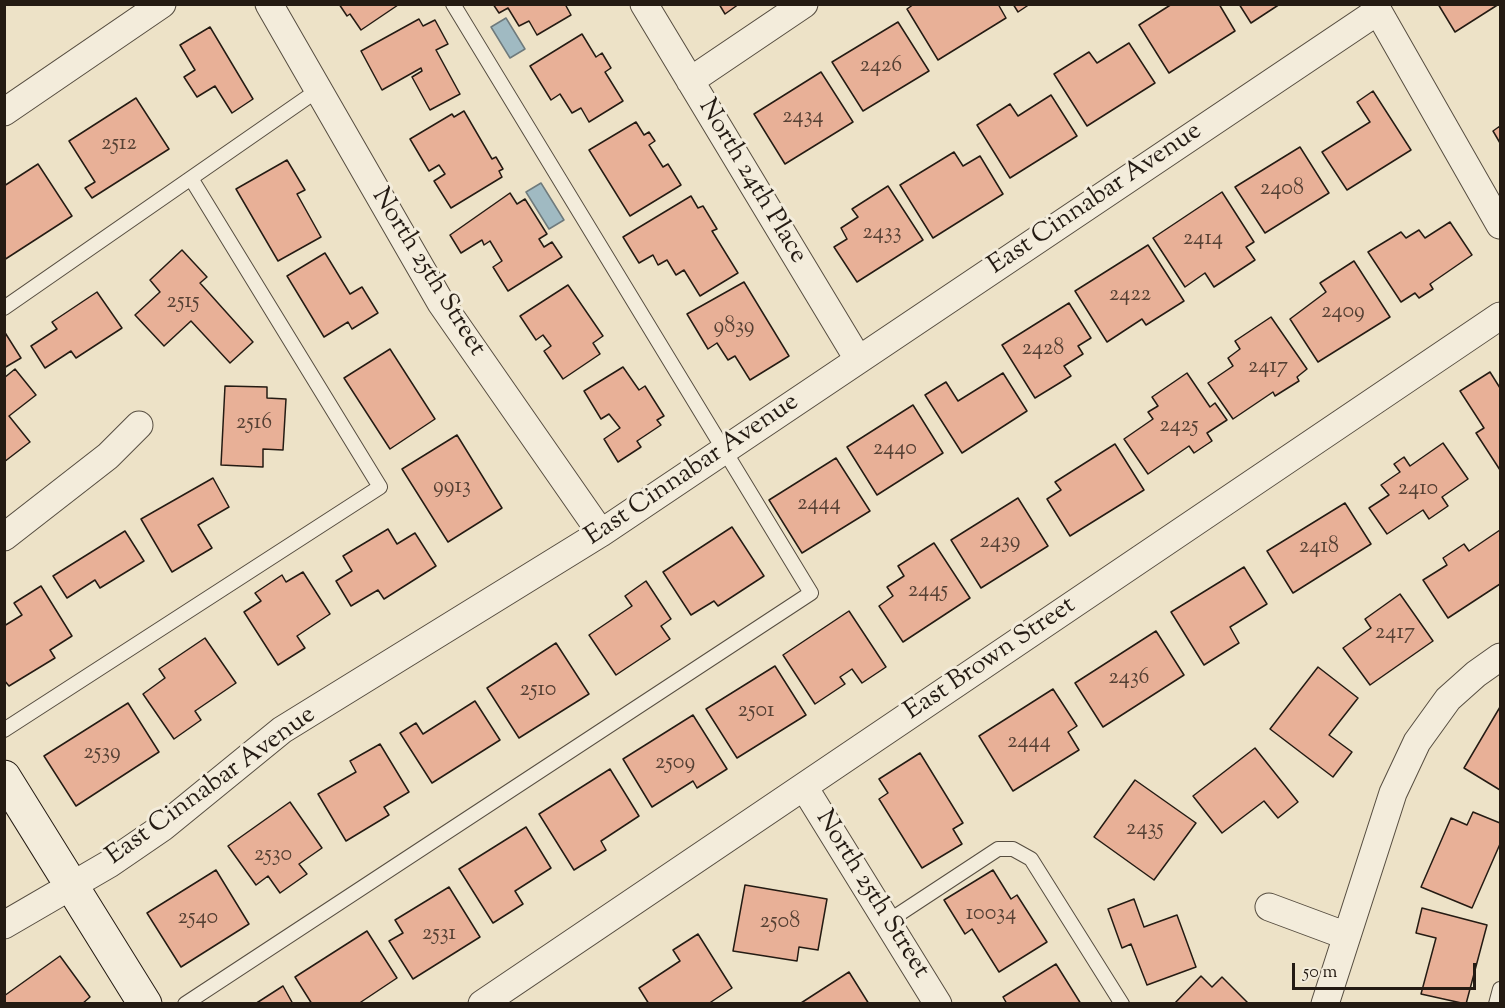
<!DOCTYPE html>
<style>
body{margin:0}
#map{position:relative;width:1505px;height:1008px;overflow:hidden;background:#ede2c7;font-family:"Sorts Mill Goudy",serif}
canvas{display:block}
.frame{position:absolute;inset:0;border:6px solid #241b13;pointer-events:none}
.scale{position:absolute;left:1292px;top:963px;width:184px;height:27px;box-sizing:border-box;border:3px solid #241b13;border-top:0;padding-left:8px;font-size:18px;line-height:21px;white-space:nowrap;color:#241b13;-webkit-text-stroke:4px #f3ecdb;paint-order:stroke}
</style>
<div id="map">
<canvas width="1505" height="1008"></canvas>
<div class="frame"></div>
<div class="scale">50 m</div>
</div>
<script>
const g = document.querySelector('canvas').getContext('2d');
g.lineJoin = 'round';
function paint(path, color) {
  g.fillStyle = color;
  g.fill(path, 'evenodd');
}
function strokePath(path, color, width, dash) {
  g.strokeStyle = color;
  g.lineWidth = width;
  g.lineCap = dash ? 'butt' : 'round';
  g.setLineDash(dash || []);
  g.stroke(path);
}
function label(font, color, halo, rows, align = 'center') {
  g.font = font + ' "Sorts Mill Goudy",serif';
  g.lineWidth = 6;
  g.setLineDash([]);
  g.textBaseline = 'middle';
  g.strokeStyle = halo;
  g.fillStyle = color;
  for (const [text, x, y, turn = 0] of rows) {
    g.save();
    g.translate(x, y);
    g.rotate((+turn || 0) * Math.PI / 180);
    g.textAlign = isNaN(turn) ? turn : align;
    if (halo) g.strokeText(text, 0, 0);
    g.fillText(text, 0, 0);
    g.restore();
  }
}
const water = new Path2D(`
 M506,18L525,49L510,58L491,27Z
 M541,183L564,220L549,229L526,192Z`);
const building = new Path2D(`
 M339,4H398V5L361,30L350,14L347,16Z
 M493,4H565L571,15L537,35L529,21L519,26L508,8L499,13Z
 M719,4H739L725,14Z
 M914,4H998L1006,18L938,60L907,9Z
 M1013,4H1030L1018,12Z
 M1172,4H1219L1235,31L1169,73L1139,25Z
 M1239,4H1280L1251,23Z
 M1438,4H1499L1455,32Z
 M419,19L423,26L435,20L448,44L436,50L460,94L430,110L412,77L422,71L421,68L382,90L361,51Z
 M898,22L929,71L863,111L832,62Z
 M210,27L253,99L232,113L215,86L197,97L184,77L195,70L180,45Z
 M582,34L596,57L602,53L611,68L605,72L623,101L589,122L581,108L572,113L560,94L551,100L530,66Z
 M1129,43L1155,83L1087,126L1054,74L1089,52L1097,63Z
 M821,72L853,122L785,164L754,114Z
 M1373,91L1411,150L1347,190L1322,152L1370,122L1357,102Z
 M1051,95L1077,136L1010,178L977,125L1010,104L1018,116Z
 M136,98L169,149L92,198L85,188L95,182L69,141Z
 M464,111L492,159L496,157L503,169L499,171L502,177L451,208L434,181L445,174L439,165L429,171L410,139L452,114L454,117Z
 M636,122L644,135L649,132L655,141L649,145L663,167L668,164L681,185L630,216L589,150Z
 M1500,126V143L1493,131Z
 M1300,147L1329,193L1265,233L1235,187Z
 M954,152L963,166L980,156L1003,194L933,238L900,185Z
 M287,160L305,190L297,194L321,237L278,261L236,189Z
 M38,164L72,216L4,260V186Z
 M888,186L923,240L857,282L834,247L847,239L841,228L858,217L852,209Z
 M1222,192L1254,242L1246,247L1255,260L1214,287L1205,273L1185,287L1153,238Z
 M510,193L517,204L525,199L547,234L539,239L544,247L552,242L562,257L508,291L493,267L502,261L490,241L484,245L482,240L461,253L450,235Z
 M691,196L698,208L703,206L717,229L712,231L738,273L700,296L684,270L676,275L667,260L658,265L653,255L639,263L623,237Z
 M1450,222L1472,255L1430,284L1433,289L1419,298L1415,293L1401,302L1368,252L1401,232L1406,238L1419,230L1425,238Z
 M1148,245L1184,301L1146,325L1142,319L1107,342L1075,291Z
 M182,250L207,277L200,283L253,342L230,363L191,321L164,346L135,315L160,292L150,280Z
 M325,253L350,294L362,287L378,313L352,329L348,322L324,337L287,276Z
 M1354,261L1390,317L1318,362L1290,319L1326,292L1320,283Z
 M744,282L789,356L750,380L735,356L728,360L717,343L708,349L687,314Z
 M568,285L603,336L593,343L600,354L563,379L544,351L551,346L543,335L536,340L520,316Z
 M97,292L122,328L76,358L71,351L45,368L31,346L57,329L52,322Z
 M1069,303L1091,338L1078,346L1083,354L1064,366L1071,376L1035,398L1002,345Z
 M1271,317L1307,369L1297,377L1299,381L1275,396L1273,392L1233,419L1208,383L1233,366L1228,358L1240,349L1235,341Z
 M4,331L21,358L4,368Z
 M390,349L435,419L390,449L344,378Z
 M623,367L639,390L645,386L664,416L657,420L661,425L637,441L641,447L618,462L604,439L620,428L609,414L601,419L584,391Z
 M15,369L36,395L9,416L30,442L4,462V378Z
 M1490,372L1500,388V470L1476,433L1484,428L1460,391Z
 M1003,373L1027,411L962,453L925,395L946,382L958,401Z
 M1187,373L1210,407L1215,403L1227,420L1207,433L1212,441L1194,453L1189,446L1148,474L1124,439L1153,419L1148,412L1158,406L1152,397Z
 M225,386L267,387V398L286,399L283,450L263,449V467L221,465Z
 M913,405L943,453L877,495L847,447Z
 M457,435L502,508L448,542L402,469Z
 M1443,443L1468,479L1442,497L1448,506L1429,519L1423,510L1387,534L1369,508L1389,495L1381,485L1400,472L1394,464L1404,457L1410,466Z
 M1115,444L1144,490L1070,536L1047,499L1061,490L1055,482Z
 M836,458L870,511L802,553L769,500Z
 M213,478L229,507L198,525L212,548L172,572L141,519Z
 M1018,498L1048,546L981,588L951,540Z
 M1345,503L1371,544L1293,593L1267,551Z
 M732,527L764,576L718,606L714,601L691,615L663,572Z
 M388,529L397,544L415,533L436,566L384,599L378,590L351,606L336,581L352,571L343,556Z
 M1500,530V584L1448,618L1423,580L1447,565L1443,558L1464,544L1469,551Z
 M125,531L144,561L100,588L95,580L67,598L53,576Z
 M934,543L970,598L903,642L879,606L893,596L887,587L904,576L898,566Z
 M1244,567L1267,604L1230,627L1239,643L1204,665L1171,612Z
 M303,572L330,614L297,636L305,648L278,665L244,612L261,601L255,593L282,575L286,582Z
 M646,581L671,619L661,626L670,639L616,675L589,635L632,606L625,596Z
 M41,586L72,636L50,650L55,658L9,686L4,680V626L22,615L14,603Z
 M1400,594L1433,641L1370,685L1343,648L1371,628L1365,619Z
 M849,611L886,667L862,683L852,669L840,677L845,684L815,704L783,655Z
 M1156,631L1184,675L1103,727L1075,683Z
 M205,638L236,683L195,711L201,720L174,739L143,694L165,678L159,669Z
 M556,643L589,694L519,738L487,688Z
 M775,666L806,715L737,758L706,709Z
 M1318,667L1358,698L1329,735L1352,752L1333,777L1270,729Z
 M1053,689L1077,726L1068,732L1079,750L1013,791L979,736Z
 M475,701L500,740L432,783L400,733L416,723L423,734Z
 M128,703L159,752L76,806L44,756Z
 M1500,707V790L1464,768Z
 M693,715L727,769L697,788L693,781L652,807L623,759Z
 M380,744L409,792L384,807L389,815L346,841L318,794L356,772L350,761Z
 M1255,748L1298,802L1278,818L1264,801L1222,833L1193,796Z
 M920,753L963,823L953,829L962,844L922,868L879,799L888,793L879,779Z
 M610,769L639,816L601,841L606,850L574,870L539,814Z
 M1135,780L1196,823L1154,880L1094,837Z
 M290,802L322,848L299,864L307,874L280,893L268,876L256,885L228,846Z
 M1473,812L1500,823V844L1472,908L1421,887L1451,818L1467,825Z
 M526,827L551,868L515,891L523,904L493,923L459,869Z
 M216,870L249,924L181,967L147,913Z
 M993,870L1011,899L1017,895L1047,942L999,972L972,929L965,934L944,900Z
 M745,885L827,899L818,950L799,947L797,961L733,951Z
 M449,887L480,937L413,979L389,941L403,933L395,920Z
 M1134,899L1144,927L1177,915L1196,967L1147,985L1131,944L1122,948L1108,909Z
 M1422,908L1487,925L1466,1004L1421,994L1436,938L1416,933Z
 M367,931L397,978L358,1004H312L295,977Z
 M698,934L732,988L708,1004H649L639,988L680,961L673,950Z
 M60,956L90,997L82,1004H4V996Z
 M1056,964L1081,1004H1007L1003,997Z
 M849,972L869,1004H802L801,1003Z
 M1201,976L1212,987L1222,977L1249,1004H1174Z
 M283,986L293,1004H255Z`);
const lane = new Path2D(`
 M4,308L318,90
 M4,730L380,487L192,180
 M887,922L998,849H1013L1031,859L1122,1004
 M185,1004L811,593L453,4
 M1496,1004L1500,989`);
const street = new Path2D(`
 M269,4L441,303L601,533
 M644,4L858,359
 M1374,4L1500,225
 M690,81L804,4
 M4,112L162,4
 M4,537L108,456L139,425
 M804,787L938,1004
 M1269,907L1347,936
 M4,925L109,864L163,827L282,730L601,533L1378,11
 M482,1004L1500,316
 M1325,1004L1393,793L1417,742L1448,699L1476,674L1500,657`);
const secondary = new Path2D(`
 M4,777L145,1004`);
const numberNames = [
 ["2426",881,67],
 ["2434",803,118],
 ["2512",119,145],
 ["2408",1282,190],
 ["2433",882,234],
 ["2414",1203,240],
 ["2422",1130,296],
 ["2515",183,303],
 ["2409",1343,313],
 ["9839",734,328],
 ["2428",1043,350],
 ["2417",1268,368],
 ["2516",254,424],
 ["2425",1179,427],
 ["2440",895,450],
 ["9913",452,488],
 ["2410",1418,490],
 ["2444",819,505],
 ["2439",1000,543],
 ["2418",1319,548],
 ["2445",928,592],
 ["2417",1395,634],
 ["2436",1129,679],
 ["2510",538,691],
 ["2501",756,712],
 ["2444",1029,743],
 ["2539",102,754],
 ["2509",675,764],
 ["2435",1145,830],
 ["2530",273,856],
 ["10034",991,915],
 ["2540",198,919],
 ["2508",780,923],
 ["2531",439,935]
];
const streetNames = [
 ["North 24th Place",751,182,59],
 ["East Cinnabar Avenue",1096,200,-34],
 ["North 25th Street",427,273,58],
 ["East Cinnabar Avenue",693,471,-34],
 ["East Brown Street",991,660,-34],
 ["East Cinnabar Avenue",212,787,-36],
 ["North 25th Street",871,895,58]
];
paint(water, '#a0bac2');
strokePath(water, '#6e7a7c', 1.5);
paint(building, '#e8b097');
strokePath(building, '#241b13', 1.5);
strokePath(lane, '#564d40', 16);
strokePath(street, '#564d40', 29);
strokePath(secondary, '#241b13', 35);
strokePath(lane, '#f3ecdb', 14);
strokePath(street, '#f3ecdb', 27);
strokePath(secondary, '#f3ecdb', 33);
label('22px', '#554034', null, numberNames);
label('26px', '#241b13', '#f3ecdb', streetNames);
</script>
